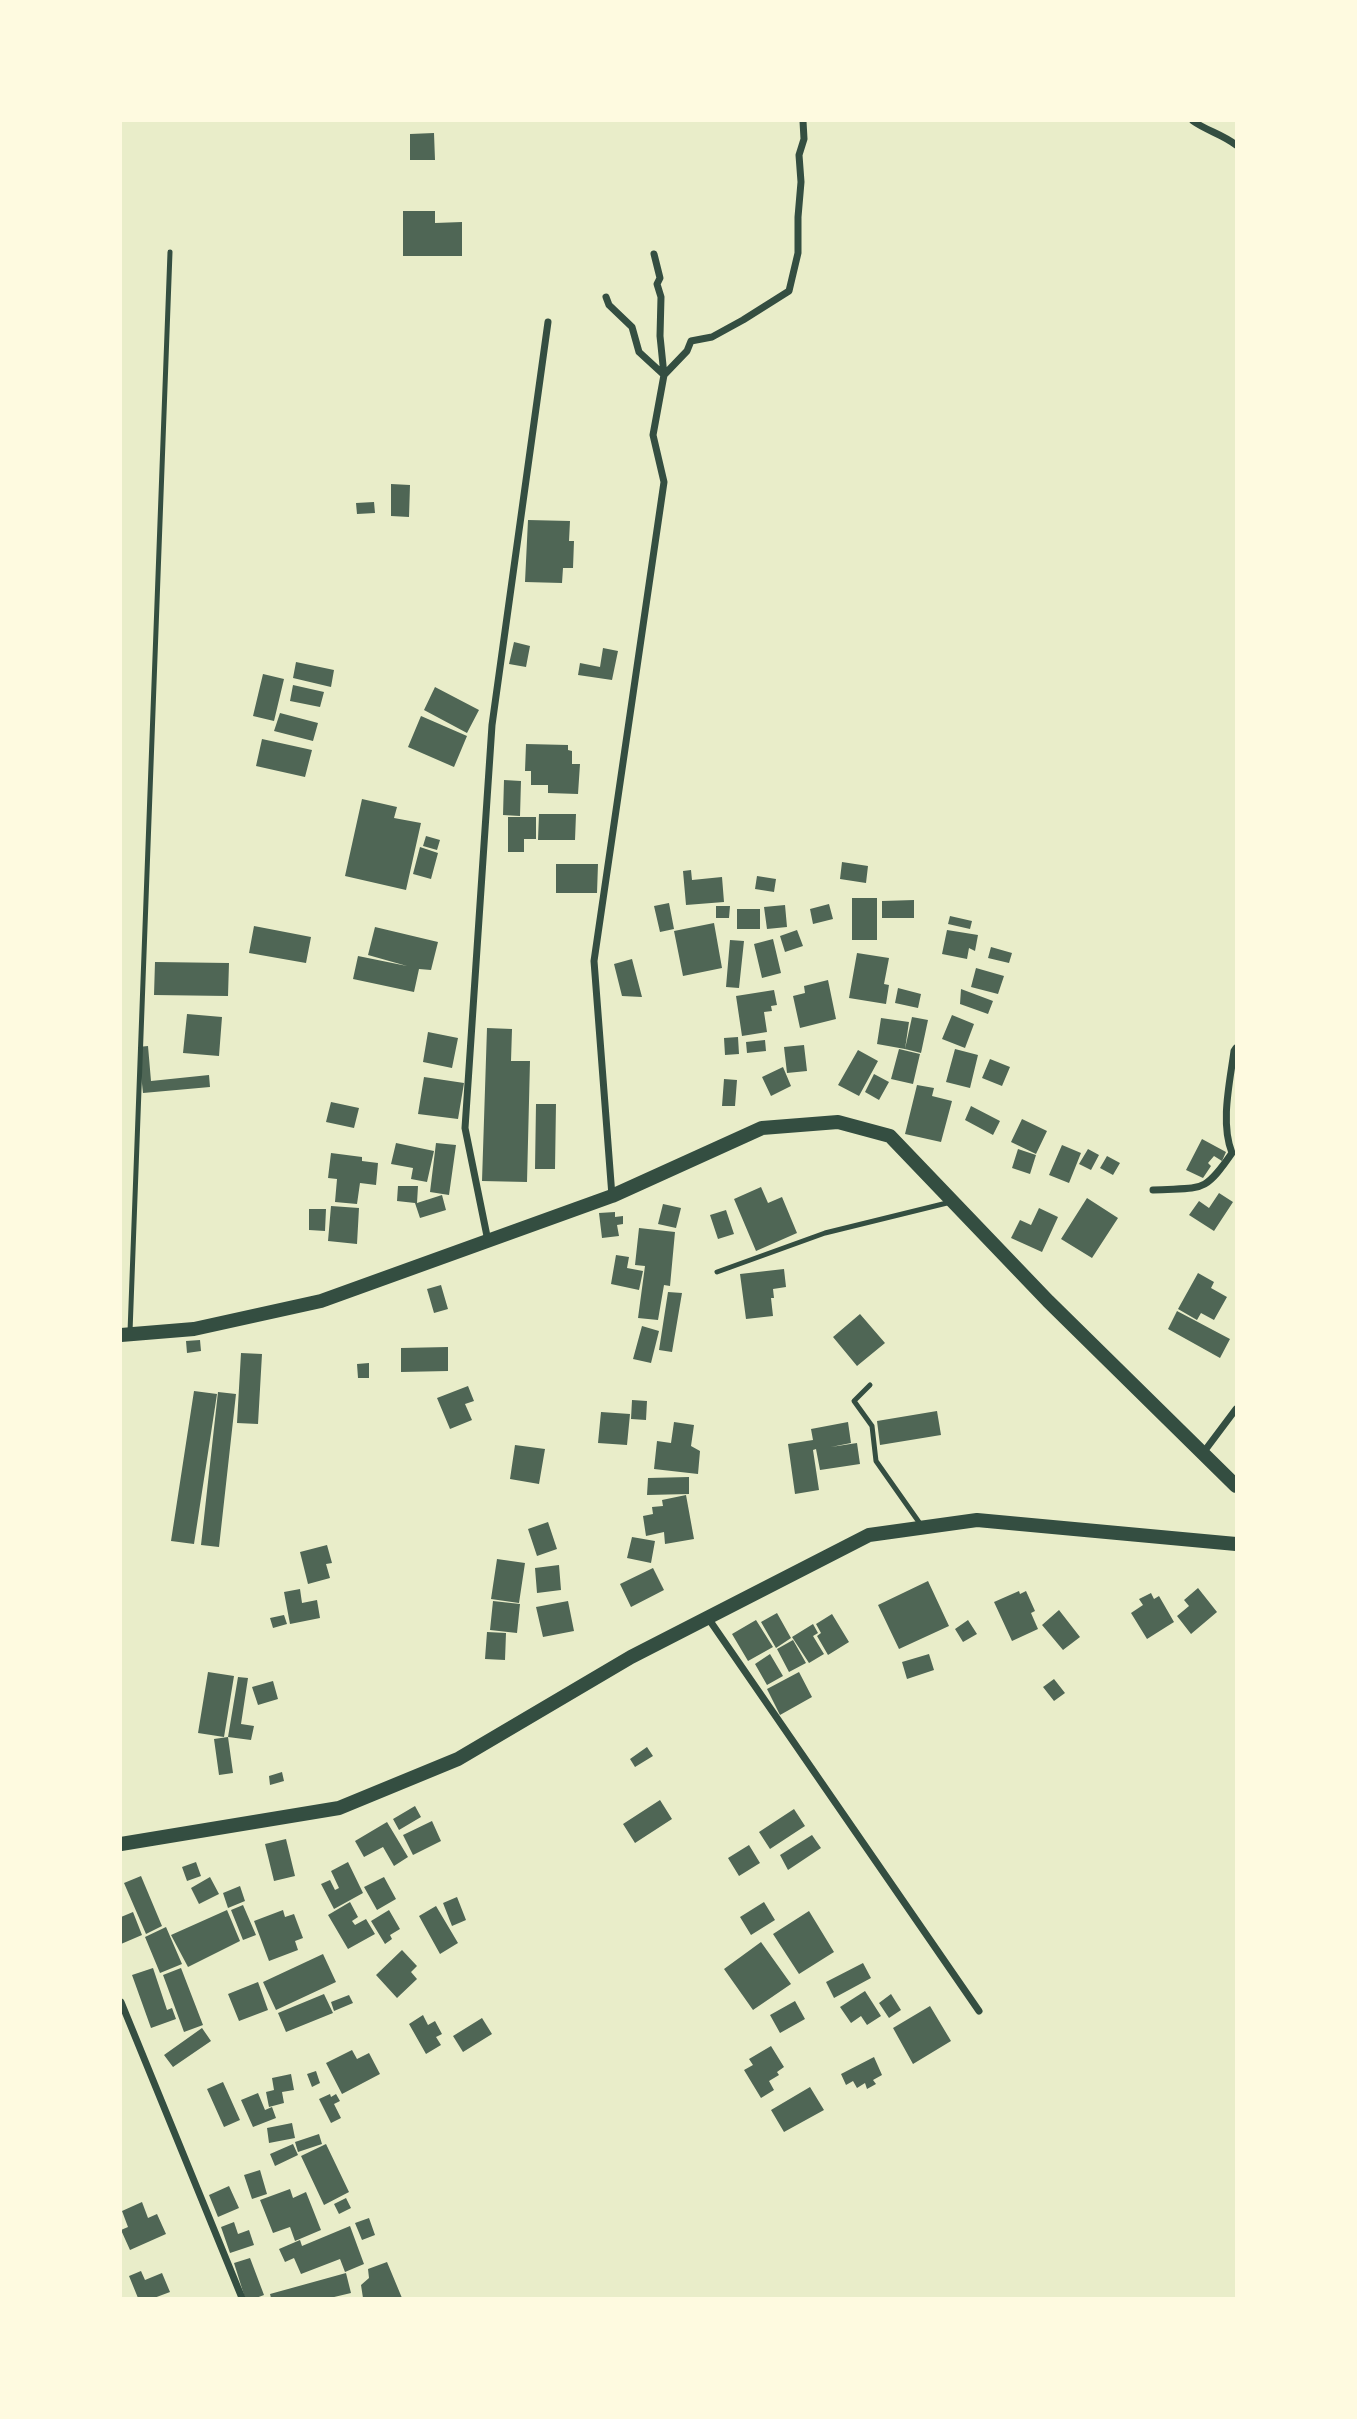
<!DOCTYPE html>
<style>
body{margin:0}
#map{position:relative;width:1357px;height:2419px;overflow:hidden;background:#e9edc9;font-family:"Playfair Display",serif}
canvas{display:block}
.frame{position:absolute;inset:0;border:122px solid #fefae0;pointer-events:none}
</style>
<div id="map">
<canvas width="1357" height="2419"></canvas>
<div class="frame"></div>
</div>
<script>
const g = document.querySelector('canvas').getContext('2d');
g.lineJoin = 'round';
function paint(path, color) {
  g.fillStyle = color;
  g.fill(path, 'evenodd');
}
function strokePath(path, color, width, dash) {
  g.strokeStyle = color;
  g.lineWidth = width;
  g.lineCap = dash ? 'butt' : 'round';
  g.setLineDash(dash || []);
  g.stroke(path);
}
const building = new Path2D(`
 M434,133L435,160H410V134Z
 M403,211H435V223L462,222V256H403Z
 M391,484L410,485L409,517L391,516Z
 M374,502L375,513L357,514L356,503Z
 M528,520L570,521L569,541H574L573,568H563L562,583L525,582Z
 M514,642L530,646L526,667L509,664Z
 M603,648L618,651L612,680L578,675L580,663L600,667Z
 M296,662L334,670L331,687L293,678Z
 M263,674L284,679L274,721L253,716Z
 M293,685L324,692L320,707L290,701Z
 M435,687L479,710L467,733L424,710Z
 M280,713L318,723L313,741L274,731Z
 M421,716L467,736L454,767L408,747Z
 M262,739L312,750L305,777L256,766Z
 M526,744L568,745V750L572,751V764H580L578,794L548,793V785H531V771H525Z
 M504,780L521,781L520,816L503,815Z
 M362,799L397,807L394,818L421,823L406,890L345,876Z
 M539,814H576L575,840H538Z
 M508,817H536V839H524V852H508Z
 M426,836L440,840L437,850L423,846Z
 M420,847L438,853L431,879L413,874Z
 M842,862L868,866L866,883L840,879Z
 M556,864H598L597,893H556Z
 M691,870L692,880L722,877L724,902L686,905L683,871Z
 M757,876L776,879L774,892L755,889Z
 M852,898H877V940H852Z
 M914,900V918H882V901Z
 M669,903L674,929L660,932L654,906Z
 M829,904L833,919L813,924L810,909Z
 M785,905L787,927L767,929L764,907Z
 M716,906H730L729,918H716Z
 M737,909H760V929H737Z
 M950,916L972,921L970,929L948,924Z
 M714,923L722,968L683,976L674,931Z
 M254,926L311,937L306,963L249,953Z
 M375,927L438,942L431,970L419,969L414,992L353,979L358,956L407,966L368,955Z
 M797,930L803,946L785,952L780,936Z
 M947,930L978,935L975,951L969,948L967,959L942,954Z
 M773,939L781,973L762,978L754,944Z
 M730,940L744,941L739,988L726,987Z
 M991,947L1012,953L1009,963L988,958Z
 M857,953L889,958L884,984L889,985L886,1004L849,998Z
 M632,959L642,997L622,996L614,964Z
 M155,962L229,963L228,996L154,995Z
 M976,968L1004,976L998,994L971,987Z
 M828,980L836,1019L800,1028L793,996L805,993L804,986Z
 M898,988L921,994L918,1008L895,1003Z
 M961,989L993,1001L988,1014L960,1004Z
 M774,990L777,1005L771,1006L772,1011L764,1012L767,1032L742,1036L736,996Z
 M187,1014L222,1017L219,1056L183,1053Z
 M952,1015L974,1024L965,1048L942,1039Z
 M912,1017L928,1020L921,1053L905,1049Z
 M881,1018L909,1022L905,1049L877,1044Z
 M487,1028L512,1029L511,1061H530L527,1182L482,1181Z
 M428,1032L458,1038L452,1068L423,1062Z
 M738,1037L739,1054L725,1055L724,1038Z
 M765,1040L766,1051L747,1053L746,1042Z
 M804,1045L807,1071L787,1073L784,1047Z
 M148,1046L151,1081L209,1075L210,1087L143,1093L138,1047Z
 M899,1049L920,1054L913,1084L891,1079Z
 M955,1049L978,1055L970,1088L946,1082Z
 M858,1050L878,1061L859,1096L838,1085Z
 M990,1059L1010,1067L1002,1086L982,1078Z
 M783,1067L791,1086L771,1096L762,1077Z
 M874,1074L889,1082L879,1100L865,1092Z
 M424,1077L464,1083L458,1119L418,1114Z
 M724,1079L737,1080L735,1106H722Z
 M917,1085L934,1088L932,1096L952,1101L941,1142L905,1134Z
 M331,1102L359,1108L354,1128L326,1122Z
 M536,1104H556L555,1169H535Z
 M971,1106L1000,1121L993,1135L965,1120Z
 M1022,1119L1047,1131L1036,1154L1011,1142Z
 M1202,1139L1226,1152L1222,1161L1214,1156L1208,1163L1211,1166L1203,1178L1186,1170Z
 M396,1143L434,1151L427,1182L411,1179L413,1168L391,1164Z
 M436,1143L456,1145L449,1195L430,1192Z
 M1062,1145L1081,1153L1069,1183L1049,1175Z
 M1018,1149L1036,1155L1030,1174L1012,1168Z
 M1088,1149L1099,1155L1091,1170L1079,1164Z
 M331,1153L362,1157V1161L378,1163L376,1185L360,1183L357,1204L335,1202L337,1179L328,1178Z
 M1107,1156L1120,1163L1113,1175L1100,1168Z
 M398,1186H418L417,1203L442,1195L446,1210L420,1218L415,1203L397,1201Z
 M761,1187L768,1203L782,1197L797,1233L756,1251L734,1199Z
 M1219,1193L1233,1202L1214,1231L1189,1215L1199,1201L1209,1208Z
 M1087,1198L1118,1218L1092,1258L1061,1239Z
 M663,1204L681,1208L676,1228L658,1224Z
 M331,1206L359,1208L357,1244L328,1241Z
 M1039,1208L1058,1217L1042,1252L1011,1238L1020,1220L1031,1225Z
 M309,1209H326L325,1231L309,1230Z
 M726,1210L734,1234L718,1239L710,1215Z
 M615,1212V1217L623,1216V1224L617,1225L619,1236L602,1238L599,1213Z
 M639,1228L675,1232L670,1286L664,1285L658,1320L638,1318L645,1266L635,1265Z
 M616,1255L629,1257L627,1268L643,1271L639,1290L611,1284Z
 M784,1269L786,1287L773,1289L774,1298H771L773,1316L746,1319L740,1274Z
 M1198,1273L1214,1282L1211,1288L1227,1297L1214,1320L1201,1313L1197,1320L1178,1309Z
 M441,1285L448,1309L434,1313L427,1289Z
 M668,1292L682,1293L672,1352L659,1350Z
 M1177,1311L1230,1339L1220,1358L1168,1329Z
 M860,1314L885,1343L857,1366L833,1337Z
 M642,1326L659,1331L651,1363L633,1359Z
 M200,1340L201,1351L187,1353L186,1341Z
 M448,1347V1371L401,1372V1348Z
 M241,1353L262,1354L258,1424L237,1423Z
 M369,1363V1378H358L357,1364Z
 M468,1386L474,1401L465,1404L472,1420L450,1429L437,1398Z
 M194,1391L217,1394L194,1544L171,1541Z
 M218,1392L236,1394L219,1547L201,1545Z
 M632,1400L647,1401L646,1420L631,1419Z
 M937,1411L941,1435L880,1445L877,1421Z
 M601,1412L630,1414L627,1445L598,1443Z
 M674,1422L694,1425L691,1446L700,1451L698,1474L654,1469L657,1441L671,1443Z
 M848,1422L851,1443L831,1447L857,1443L860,1464L820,1470L816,1449L813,1450L819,1490L795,1494L788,1444L813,1440L811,1429Z
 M515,1445L545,1449L539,1484L510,1479Z
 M689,1477V1494L647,1495L648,1478Z
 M686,1495L694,1539L665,1544L664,1532L646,1536L643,1516L653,1514L652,1507L663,1506L662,1500Z
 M548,1522L557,1549L537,1556L528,1529Z
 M632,1537L655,1541L651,1563L627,1558Z
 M327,1545L332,1563L326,1564L330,1578L308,1584L300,1552Z
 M497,1559L525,1563L519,1603L491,1599Z
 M559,1565L561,1590L537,1593L535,1568Z
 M653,1568L664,1590L631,1607L620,1584Z
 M928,1581L949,1626L899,1649L878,1605Z
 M1198,1588L1217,1612L1191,1634L1177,1616L1189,1606L1184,1600Z
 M300,1589L302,1603L317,1600L320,1618L290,1624L284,1592Z
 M1019,1591L1020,1594L1026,1591L1035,1611L1031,1613L1038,1629L1012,1641L994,1602Z
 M1151,1593L1154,1599L1159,1596L1174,1622L1147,1639L1131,1613L1143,1605L1139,1599Z
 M493,1601L520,1604L517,1633L490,1630Z
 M568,1601L574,1631L543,1637L536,1607Z
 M1059,1610L1080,1637L1063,1650L1042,1625Z
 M777,1613L791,1638L776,1648L761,1622Z
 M832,1614L849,1642L828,1655L817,1636L821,1633L816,1624Z
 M284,1615L287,1624L273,1628L270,1618Z
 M756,1620L773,1647L748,1661L732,1634Z
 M968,1620L977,1634L963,1642L955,1629Z
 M813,1624L818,1633L813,1636L824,1654L809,1663L792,1637Z
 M487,1632L506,1633L505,1660L485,1659Z
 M793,1640L806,1663L789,1672L777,1649Z
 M770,1654L783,1676L767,1685L755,1664Z
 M929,1654L934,1670L907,1679L902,1662Z
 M208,1672L234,1676L224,1737L198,1733Z
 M799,1672L812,1697L780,1715L767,1689Z
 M238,1677L248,1678L241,1724L254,1726L251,1740L228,1737Z
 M1054,1679L1065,1693L1054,1701L1043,1687Z
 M273,1681L278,1699L258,1705L252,1687Z
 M228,1737L233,1773L219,1775L214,1739Z
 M647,1747L653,1756L635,1767L630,1759Z
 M282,1772L284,1781L270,1785L269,1776Z
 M660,1800L672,1819L635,1843L623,1824Z
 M415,1806L421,1817L399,1830L393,1819Z
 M794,1809L805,1826L770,1849L759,1832Z
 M432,1821L441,1841L413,1855L403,1835Z
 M387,1822L408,1857L394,1866L383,1847L364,1857L355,1841Z
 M812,1835L821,1848L788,1870L780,1855Z
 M286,1839L295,1876L274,1881L265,1844Z
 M749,1845L760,1863L739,1876L728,1858Z
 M196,1862L201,1876L187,1881L182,1867Z
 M348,1862L363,1893L334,1909L321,1884L330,1880L335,1890L339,1888L331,1871Z
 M141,1876L162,1926L146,1934L124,1883Z
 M210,1877L219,1894L199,1904L191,1888Z
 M384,1877L396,1899L377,1910L364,1887Z
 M240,1886L245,1901L228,1908L223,1893Z
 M457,1897L466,1920L452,1926L443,1903Z
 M350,1902L358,1917L352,1921L355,1925L366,1919L375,1934L348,1949L328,1915Z
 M764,1902L775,1920L751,1935L740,1917Z
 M243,1905L256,1935L243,1940L231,1910Z
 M436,1906L458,1943L440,1954L419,1916Z
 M227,1910L240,1941L188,1967L171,1935Z
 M283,1910L285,1917L294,1914L303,1938L295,1941L298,1950L269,1961L254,1921Z
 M389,1910L400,1929L390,1935L392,1939L385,1944L371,1921Z
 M809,1911L834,1952L799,1974L773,1934Z
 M133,1912L142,1935L121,1944V1917Z
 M166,1927L182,1964L160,1973L145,1937Z
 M761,1942L791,1984L753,2010L724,1969Z
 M402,1950L417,1966L411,1972L417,1979L397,1998L376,1975Z
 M323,1954L336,1982L276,2010L263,1982Z
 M863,1963L871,1978L834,1998L826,1982Z
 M153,1968L167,2010L172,2008L176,2019L151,2028L132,1975Z
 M181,1968L203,2025L184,2032L163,1975Z
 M258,1982L268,2010L239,2021L228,1994Z
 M865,1991L881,2016L867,2025L861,2016L851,2023L840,2007Z
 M324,1994L333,2013L286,2032L278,2013Z
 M891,1994L901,2010L889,2018L879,2003Z
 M349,1995L353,2003L334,2011L331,2002Z
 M795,2001L805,2019L780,2033L770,2015Z
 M930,2006L951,2041L913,2064L893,2028Z
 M423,2015L428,2025L435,2021L442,2034L436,2037L441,2045L426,2054L409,2024Z
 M482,2018L492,2034L463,2052L453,2036Z
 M202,2028L211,2041L173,2067L164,2055Z
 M771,2046L784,2067L777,2072L779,2075L769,2081L774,2090L761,2098L744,2070L753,2065L749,2059Z
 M352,2050L357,2059L369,2053L380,2074L342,2094L326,2063Z
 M874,2057L882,2075L873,2080L876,2084L867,2089L865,2083L857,2088L853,2081L846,2085L841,2074Z
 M316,2071L320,2083L312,2087L307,2074Z
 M291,2074L294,2090L282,2092L284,2103L269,2107L266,2092L274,2090L272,2078Z
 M223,2082L240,2120L224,2127L207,2089Z
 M810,2087L824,2110L784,2132L771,2110Z
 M258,2093L265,2110L272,2107L276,2118L253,2127L241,2100Z
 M330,2094L331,2097L336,2094L340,2101L334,2104L341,2118L331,2123L319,2099Z
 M292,2123L295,2138L269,2143L267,2128Z
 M319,2134L322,2144L298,2152L295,2142Z
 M293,2144L298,2155L275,2166L270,2154Z
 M326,2144L349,2192L324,2205L301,2156Z
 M260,2170L267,2194L252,2199L244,2175Z
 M229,2186L239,2208L218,2217L209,2195Z
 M290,2189L293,2198L306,2192L321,2230L295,2241L290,2227L273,2233L260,2200Z
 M346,2198L351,2208L339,2214L334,2204Z
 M142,2202L148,2218L157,2214L166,2234L130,2250L121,2230L128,2227L122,2211Z
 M369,2218L375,2235L362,2240L355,2223Z
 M234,2222L238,2234L249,2230L254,2245L230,2253L221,2227Z
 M350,2226L364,2264L345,2272L340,2259L301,2274L294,2258L285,2262L279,2249L300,2240L302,2246Z
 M250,2258L264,2295L256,2298H245L234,2263Z
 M387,2262L402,2298H363L361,2285L369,2278L368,2269Z
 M141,2271L145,2280L162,2273L170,2292L154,2298H138L129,2276Z
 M346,2273L351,2293L330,2298H271L270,2294Z`);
const service = new Path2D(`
 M717,1272L825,1233L951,1202
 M130,1332L170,252
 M870,1385L854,1401L872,1426L876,1461L921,1525`);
const minor = new Path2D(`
 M1193,121C1207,131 1222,134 1236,145
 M654,254L660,278L657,284L661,297L660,336L664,375
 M606,297L609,305L632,327L639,352L664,375L653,435L664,482L594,961L612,1196
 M664,375L687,351L691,341L712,337L743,320L789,291L798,253V217L801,182L799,155L804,139L803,121
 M1153,1190C1202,1187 1203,1195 1232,1153C1220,1123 1230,1082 1234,1051L1236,1048
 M488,1241L465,1128L492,725L548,322
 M1203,1453L1236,1409
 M708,1618L979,2011
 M121,2002L242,2298`);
const secondary = new Path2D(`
 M121,1335L194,1329L321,1301L612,1196L762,1128L838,1122L890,1136L1048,1301L1236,1486
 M121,1844L339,1808L458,1759L631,1657L869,1535L977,1520L1236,1544`);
paint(building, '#4f6655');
strokePath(service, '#344e41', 5);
strokePath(minor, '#344e41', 7);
strokePath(secondary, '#344e41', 14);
</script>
